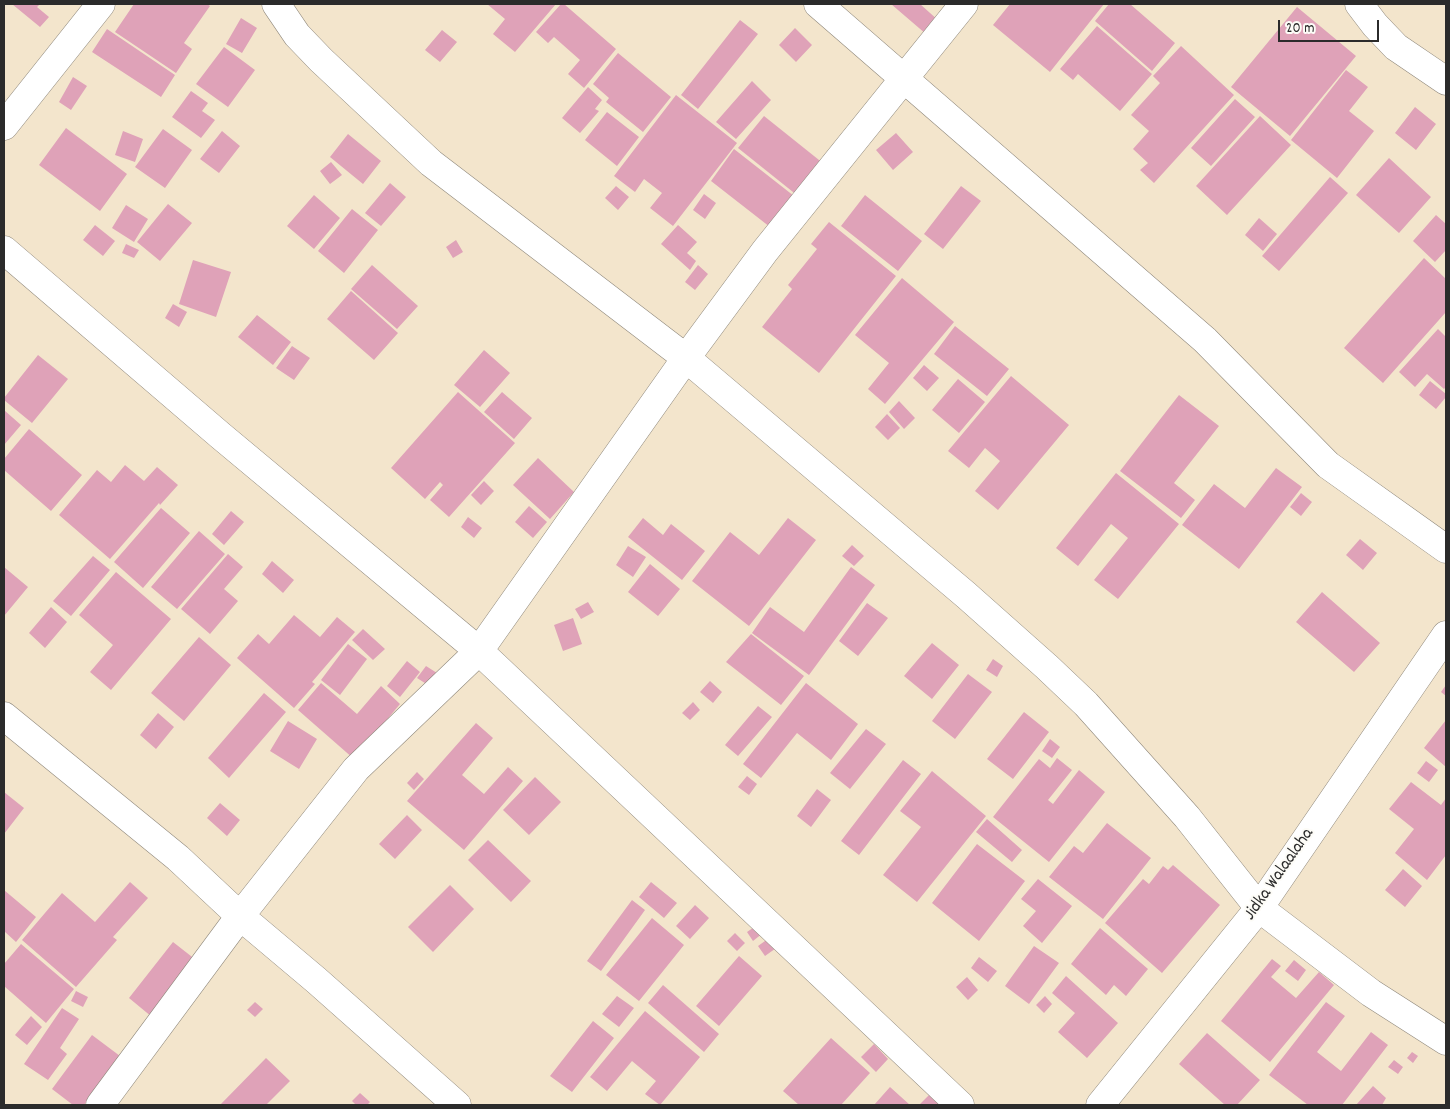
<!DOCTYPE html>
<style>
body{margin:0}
#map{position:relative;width:1450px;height:1109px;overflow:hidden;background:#f3e5cc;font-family:Dekko,sans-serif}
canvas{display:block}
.frame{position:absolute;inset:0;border:5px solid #2b2b2b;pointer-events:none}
.scale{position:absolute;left:1278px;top:20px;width:101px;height:22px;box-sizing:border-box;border:2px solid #2b2b2b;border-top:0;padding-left:6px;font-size:15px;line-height:18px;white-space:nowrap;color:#2b2b2b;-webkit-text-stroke:4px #fdfcf7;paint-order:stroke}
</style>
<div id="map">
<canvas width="1450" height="1109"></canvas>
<div class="frame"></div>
<div class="scale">20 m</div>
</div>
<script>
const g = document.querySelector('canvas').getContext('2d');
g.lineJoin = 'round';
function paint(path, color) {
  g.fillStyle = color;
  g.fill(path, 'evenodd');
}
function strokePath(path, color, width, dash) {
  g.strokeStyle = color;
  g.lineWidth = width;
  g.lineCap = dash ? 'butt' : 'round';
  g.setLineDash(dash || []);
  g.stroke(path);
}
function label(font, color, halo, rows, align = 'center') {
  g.font = font + ' Dekko,sans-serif';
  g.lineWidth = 4;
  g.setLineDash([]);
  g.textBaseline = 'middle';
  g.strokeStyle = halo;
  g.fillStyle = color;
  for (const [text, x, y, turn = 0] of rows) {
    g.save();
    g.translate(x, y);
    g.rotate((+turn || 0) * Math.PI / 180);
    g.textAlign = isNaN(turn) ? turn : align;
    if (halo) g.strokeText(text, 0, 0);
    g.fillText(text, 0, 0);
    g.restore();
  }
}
const building = new Path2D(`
 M12,4H40L37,7L49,17L40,27Z
 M134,4H207L210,6L184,43L192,49L176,73L115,32Z
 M487,4H556L515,52L493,34L505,19Z
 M561,4H564L616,49L584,88L568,74L580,60L554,37L548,43L536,32Z
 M891,4H920L939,21L926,34Z
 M1010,4H1104L1050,72L993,25Z
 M1109,4H1130L1175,43L1152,71L1095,21Z
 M1297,7L1356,56L1290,136L1231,87Z
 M241,18L257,28L242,53L226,44Z
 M740,20L758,34L698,109L681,95Z
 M1097,26L1152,74L1120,111L1078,74L1073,80L1060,69Z
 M795,28L812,45L796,62L779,45Z
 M107,29L175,75L161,97L92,52Z
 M442,30L457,42L440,62L425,50Z
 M1181,46L1234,95L1154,183L1140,170L1148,163L1133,149L1149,131L1131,115L1160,83L1153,76Z
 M224,47L255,70L228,107L196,84Z
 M618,53L671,97L643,132L606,102L609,98L593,84Z
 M1346,70L1368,87L1349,111L1374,131L1337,178L1291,140Z
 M73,77L87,86L71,110L59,102Z
 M752,81L771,100L736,139L716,122Z
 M588,87L602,100L595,109L599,111L580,133L562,118Z
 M191,91L208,103L202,111L215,120L201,138L172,117Z
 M676,95L737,143L673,226L650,208L662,193L644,179L635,192L614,176Z
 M1235,99L1255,117L1211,166L1191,148Z
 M1415,107L1436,124L1416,150L1395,133Z
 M607,112L639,137L617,166L585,140Z
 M764,116L824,164L798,196L738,148Z
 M1260,116L1291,145L1227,215L1196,186Z
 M66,128L127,174L100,211L39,165Z
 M163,129L192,150L165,188L135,167Z
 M123,131L143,139L135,162L115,155Z
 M222,131L240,146L219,173L200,159Z
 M896,133L913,152L893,170L876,150Z
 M348,134L381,161L363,184L330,157Z
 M734,149L794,196L770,227L711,181Z
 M1389,158L1431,197L1399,233L1356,195Z
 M331,162L342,175L330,184L320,171Z
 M1330,177L1348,193L1279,271L1262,256Z
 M390,183L406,197L381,226L365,213Z
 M616,186L629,197L618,210L605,198Z
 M961,186L981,201L943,249L924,234Z
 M704,194L716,203L705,219L693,210Z
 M314,195L340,218L314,249L287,226Z
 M865,195L922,241L898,271L841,226Z
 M168,204L192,223L160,261L137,242Z
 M126,205L148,219L134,242L112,228Z
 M352,209L378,230L344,273L318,251Z
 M1436,215L1446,224V250L1435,262L1413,241Z
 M1259,218L1277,234L1263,251L1245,235Z
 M829,222L896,276L819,373L762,327L792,289L788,285L817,249L811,244Z
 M95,225L115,241L103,256L83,240Z
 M678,225L697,242L687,253L696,261L690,270L661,244Z
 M456,240L463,252L453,258L446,247Z
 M126,244L139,250L134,258L122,253Z
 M1424,258L1446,279V312L1383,383L1344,348Z
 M193,260L231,272L216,317L179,304Z
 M372,265L418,306L397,329L351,289Z
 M698,265L708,274L695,290L685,282Z
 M902,278L954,322L885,404L868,389L889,363L855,335Z
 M351,291L398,333L374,360L327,319Z
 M173,304L187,312L179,327L165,318Z
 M257,315L291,342L273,365L238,337Z
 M955,326L1009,369L987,396L934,354Z
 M1438,329L1446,337V387L1444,389L1427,374L1415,387L1399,372Z
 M292,346L310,358L294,380L276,368Z
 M484,350L510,373L480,407L454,385Z
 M38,355L68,379L32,423L4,400V398Z
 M924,365L939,378L927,391L913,378Z
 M1011,376L1069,425L998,510L975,491L1000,461L985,448L969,468L948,451Z
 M958,379L985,402L959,433L932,410Z
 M1430,381L1446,394V397L1436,409L1419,395Z
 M458,392L515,443L449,517L430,500L443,485L440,482L425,499L391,468Z
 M502,392L532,418L514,439L484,412Z
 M1179,395L1219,426L1174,483L1195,500L1181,518L1120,471Z
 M899,401L915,418L904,429L889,412Z
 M4,410L21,425L4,445Z
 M887,414L900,428L888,440L875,427Z
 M29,429L82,475L51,511L4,470V459Z
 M538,458L574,492L550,519L513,485Z
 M125,465L144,481L157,467L178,485L160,505L159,503L110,559L59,515L97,470L111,482Z
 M1276,468L1302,487L1239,569L1182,525L1214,484L1245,508Z
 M1116,473L1179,524L1118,599L1094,580L1128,538L1111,524L1078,566L1056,548Z
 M484,481L494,491L481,505L471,495Z
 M1301,493L1312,502L1301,516L1290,507Z
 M529,506L547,522L533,538L515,522Z
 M161,508L190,533L143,588L114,562Z
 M231,511L244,522L224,545L212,534Z
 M468,517L482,528L474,538L461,527Z
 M643,518L663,535L671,524L705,551L682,580L628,537Z
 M788,518L816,540L749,626L692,581L730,532L759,555Z
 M199,531L225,554L177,609L151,587Z
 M1360,539L1377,553L1363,570L1346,555Z
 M852,545L864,556L854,566L842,556Z
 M628,546L646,557L633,577L616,565Z
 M228,554L243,567L224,589L238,601L210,634L181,609Z
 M93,556L110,570L71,616L53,601Z
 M272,561L294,580L283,593L262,574Z
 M650,564L680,589L658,616L628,592Z
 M4,567L28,587L4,616Z
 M851,567L875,585L809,675L752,633L770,607L804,632Z
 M116,572L171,619L111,690L90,672L113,645L79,615Z
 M1322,592L1380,643L1354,672L1296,622Z
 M588,602L594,612L581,619L575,609Z
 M867,603L888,618L858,656L839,641Z
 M51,607L67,622L45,648L29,633Z
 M294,615L320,637L337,617L355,632L312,682L315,684L294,708L237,658L258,634L269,644Z
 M573,618L582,644L563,651L554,625Z
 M363,629L385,649L373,660L352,640Z
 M751,634L804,676L781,705L726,662Z
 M199,637L231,665L184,721L151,693Z
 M932,643L959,665L932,699L904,676Z
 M348,644L367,659L340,695L321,680Z
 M993,659L1003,666L997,677L986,670Z
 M407,661L420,672L400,697L387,686Z
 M426,666L437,673L428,685L417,678Z
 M968,674L992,692L955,739L932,721Z
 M710,681L722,692L713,703L700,692Z
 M321,683L357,714L381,686L400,704L354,759L298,710Z
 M806,683L858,724L831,760L797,733L761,778L743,764Z
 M1446,685V696L1441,692Z
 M264,693L286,712L229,778L208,758Z
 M693,702L700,710L690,720L682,713Z
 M758,706L772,717L738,756L725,745Z
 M1024,712L1049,732L1013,779L987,759Z
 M158,713L174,727L156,749L140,735Z
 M1446,720V767L1424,748Z
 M288,721L317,739L299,769L270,751Z
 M476,723L493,738L462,775L484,794L508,767L523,781L464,850L407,801Z
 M866,729L886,744L850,789L830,773Z
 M1050,739L1060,747L1052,758L1042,751Z
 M1057,758L1072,770L1048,800L1053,804L1079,770L1105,792L1049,862L993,817L1039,759L1050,768Z
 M903,760L921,774L859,855L841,841Z
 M1426,761L1438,770L1429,782L1417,773Z
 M932,771L986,816L917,902L883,875L921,827L900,811Z
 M417,772L424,779L414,790L407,783Z
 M747,776L757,784L749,795L738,787Z
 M535,777L561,802L529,835L503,810Z
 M1411,782L1441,805L1446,798V855L1427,880L1395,853L1414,829L1389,809Z
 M817,789L831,800L811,827L797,816Z
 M4,792L24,808L4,834Z
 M220,803L240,820L227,836L207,818Z
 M407,815L422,830L395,859L379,844Z
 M987,819L1022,850L1012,862L976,832Z
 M1107,823L1151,858L1103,919L1049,877L1074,846L1083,853Z
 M488,840L531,881L511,902L468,860Z
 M977,844L1025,881L979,941L932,903Z
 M1173,865L1220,905L1162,973L1105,923L1143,879L1149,884L1163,866L1168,870Z
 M1403,869L1422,886L1405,907L1385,890Z
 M1038,879L1072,906L1042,943L1023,926L1036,911L1021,899Z
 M130,882L148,898L113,937L117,940L76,987L22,940L62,893L95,922Z
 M651,882L677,903L664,918L639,897Z
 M450,885L474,909L433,952L408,927Z
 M4,890L36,917L16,942L4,931Z
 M632,900L645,910L601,971L587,961Z
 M695,905L709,918L690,939L676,926Z
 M652,918L684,945L639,1001L606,975Z
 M757,925L763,933L753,941L747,932Z
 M1100,928L1148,969L1126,996L1114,985L1106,995L1071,964Z
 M735,933L745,943L737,951L727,941Z
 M772,936L779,946L765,956L758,946Z
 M173,942L196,960L152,1017L129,998Z
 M21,944L74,989L46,1023L4,986V964Z
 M1034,946L1059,963L1029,1004L1005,986Z
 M739,956L762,976L719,1026L696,1006Z
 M979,957L997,971L988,982L971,968Z
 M1272,959L1281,966L1271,977L1296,998L1319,972L1334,985L1270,1062L1221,1021Z
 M1294,960L1306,970L1298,981L1285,971Z
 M1066,976L1118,1023L1087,1058L1058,1032L1075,1013L1052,993Z
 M967,977L978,990L968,1000L956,987Z
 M663,985L719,1034L704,1052L648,1003Z
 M76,991L88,997L83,1007L71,1001Z
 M617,996L634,1008L619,1027L602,1014Z
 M1045,996L1052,1004L1044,1013L1036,1005Z
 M255,1002L263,1009L255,1017L247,1010Z
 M1326,1002L1345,1016L1317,1052L1341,1071L1371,1032L1388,1045L1342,1105H1308L1269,1075Z
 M62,1008L79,1019L60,1048L67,1054L48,1080L24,1064Z
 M645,1011L700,1057L660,1105L645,1094L656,1081L632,1061L607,1091L590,1077Z
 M31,1016L42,1027L27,1045L15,1035Z
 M593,1021L614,1038L572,1092L550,1076Z
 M1207,1033L1260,1080L1237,1105H1225L1179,1064Z
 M92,1035L120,1056L84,1105H73L52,1089Z
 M831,1038L870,1073L841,1105H799L783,1091Z
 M874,1044L888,1059L876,1072L861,1057Z
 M1412,1052L1418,1056L1413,1063L1407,1058Z
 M266,1058L290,1081L266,1105H220Z
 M1394,1060L1403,1067L1398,1074L1388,1067Z
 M1373,1086L1386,1098L1382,1105H1356Z
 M890,1087L910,1105H874Z
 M360,1093L370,1102L367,1105H356L352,1101Z
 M930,1094L942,1105H919Z`);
const minor = new Path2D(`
 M276,4L297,35L321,60L431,163L686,358L966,595L1047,667L1086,704L1187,817L1259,908L1371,993L1446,1041
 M818,4L1205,340L1328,465L1446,549
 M1359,4L1375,25L1396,47L1446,81
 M4,126L101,4
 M4,250L221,436L479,651L960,1105
 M4,716L178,858L240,916L316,980L457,1105
 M100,1105L240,916L356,769L479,651L686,358L765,251L964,4
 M1100,1105L1259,908L1446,635`);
const streetNames = [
 ["Jidka Walaalaha",1280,875,-55]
];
paint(building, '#dfa2b8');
strokePath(minor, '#8f887c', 29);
strokePath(minor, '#fff', 28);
label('18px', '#2b2b2b', '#fdfcf7', streetNames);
</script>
